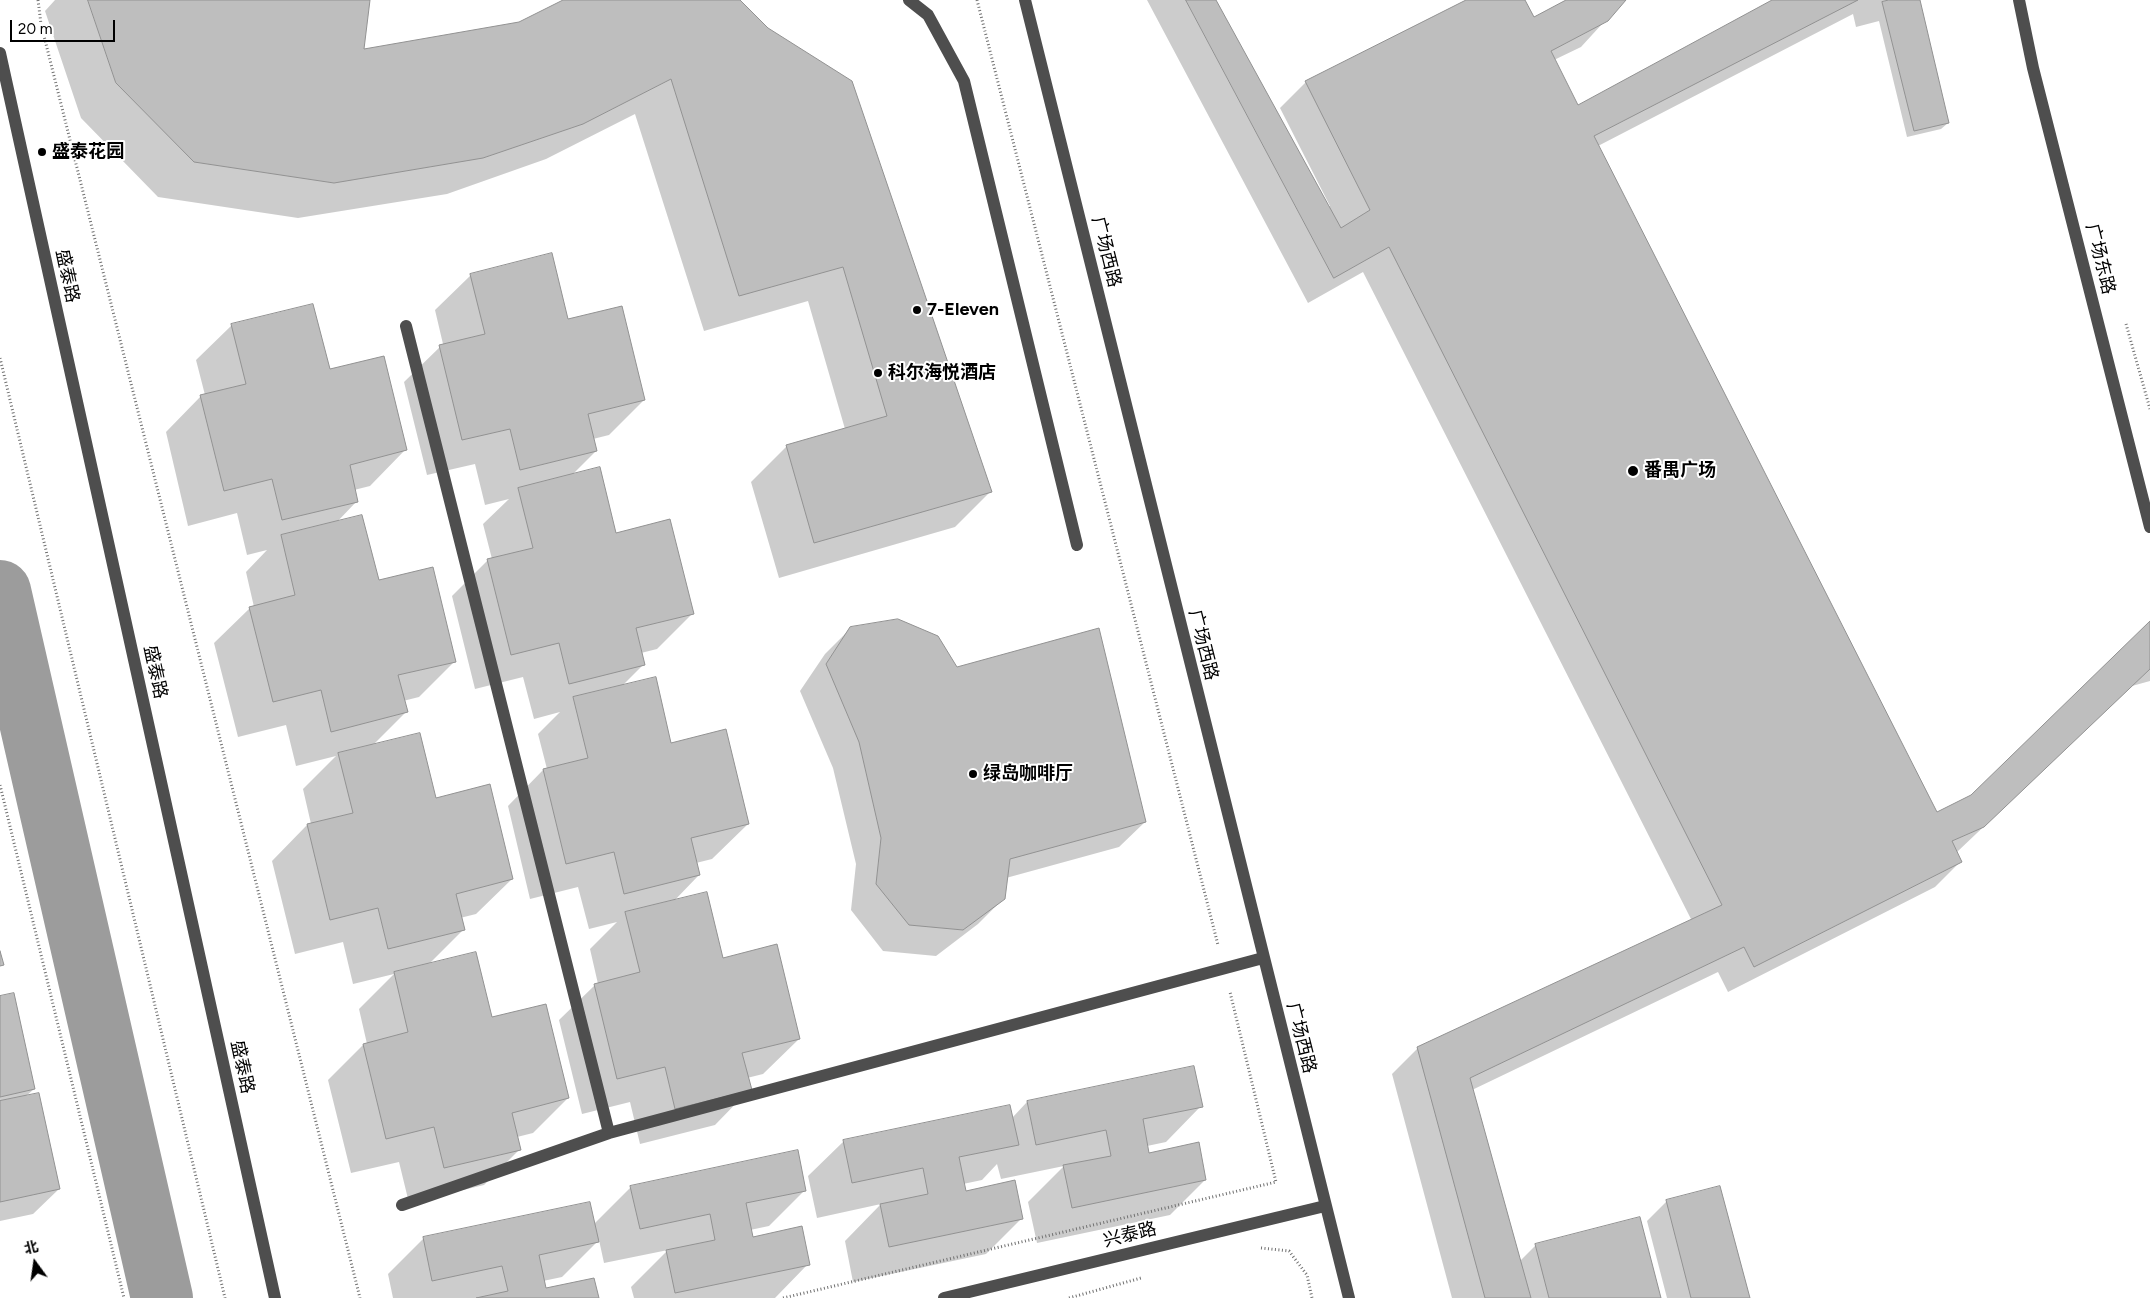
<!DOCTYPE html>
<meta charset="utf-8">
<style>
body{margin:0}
#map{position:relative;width:2150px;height:1298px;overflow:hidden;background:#fff;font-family:Figtree,"Noto Sans SC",sans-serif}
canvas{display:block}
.north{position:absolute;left:10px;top:1238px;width:50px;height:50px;-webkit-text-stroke:4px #fff;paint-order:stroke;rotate:346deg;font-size:14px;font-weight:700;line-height:20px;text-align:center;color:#000}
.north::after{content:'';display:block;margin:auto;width:18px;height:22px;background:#000;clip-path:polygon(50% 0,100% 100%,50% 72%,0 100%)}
.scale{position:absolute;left:10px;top:20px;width:105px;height:22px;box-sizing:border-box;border:2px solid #000;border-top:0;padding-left:6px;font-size:15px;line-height:18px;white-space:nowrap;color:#000;-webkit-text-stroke:4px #fff;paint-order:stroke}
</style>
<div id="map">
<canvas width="2150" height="1298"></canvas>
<div class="north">北</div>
<div class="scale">20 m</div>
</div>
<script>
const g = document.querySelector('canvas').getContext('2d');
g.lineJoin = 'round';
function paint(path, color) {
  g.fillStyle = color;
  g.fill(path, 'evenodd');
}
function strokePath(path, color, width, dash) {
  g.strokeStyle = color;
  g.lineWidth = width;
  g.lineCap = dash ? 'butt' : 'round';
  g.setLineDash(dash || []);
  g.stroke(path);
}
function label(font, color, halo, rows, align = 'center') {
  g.font = font + ' Figtree,"Noto Sans SC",sans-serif';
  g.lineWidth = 4;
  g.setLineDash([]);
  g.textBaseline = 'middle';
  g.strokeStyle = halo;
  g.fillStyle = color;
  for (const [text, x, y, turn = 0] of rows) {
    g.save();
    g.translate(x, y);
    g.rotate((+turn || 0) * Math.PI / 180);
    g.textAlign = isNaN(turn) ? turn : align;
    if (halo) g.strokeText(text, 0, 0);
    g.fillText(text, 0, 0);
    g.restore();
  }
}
const shadow = new Path2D(`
 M55,0H369L362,51L519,23L566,0H738L991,491L955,527L779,578L751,482L787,446L845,429L808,301L704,331L635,114L546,159L447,194L298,218L158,197L81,118L45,11Z
 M1147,0H1215L1328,207L1330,206L1280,108L1306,82L1469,0H1524L1533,19L1568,0H1624L1581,47L1554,60L1578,107L1775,0H1918L1948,123L1941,129L1907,137L1879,21L1856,27L1853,14L1598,146L1936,813L1972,796L2150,622V681L2132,686L1957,852L1960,862L1935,887L1728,992L1718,972L1472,1090L1519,1262L1536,1245L1660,1298H1452L1392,1074L1418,1048L1692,921L1363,272L1308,303Z
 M471,275L567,320L644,400L609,435L593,439L596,451L571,476L615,534L692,614L657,649L641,653L643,665L621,687L670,744L748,824L712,859L696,863L699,875L673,902L722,959L799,1039L763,1074L747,1078L750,1089L715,1125L640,1144L630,1102L582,1114L559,1020L595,985L598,984L590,949L617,922L589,929L578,887L530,899L508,806L543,770L547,769L538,734L560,712L534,719L523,677L475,689L452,596L488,560L492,559L483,524L509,499L485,505L475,464L427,475L404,382L443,344L435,310Z
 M232,325L329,370L405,450L370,486L354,490L357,501L336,523L378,582L455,661L419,697L403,701L406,712L373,745L435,799L512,879L476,914L460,918L463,930L428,965L491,1018L568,1098L533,1133L517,1137L520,1149L484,1185L409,1203L399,1162L351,1173L328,1080L363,1045L367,1044L359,1009L394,974L353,984L343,942L295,954L272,861L307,825L311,824L303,789L336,756L296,766L286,725L238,737L214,643L250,608L254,607L246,572L267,550L247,555L237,513L188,526L166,432L201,396L205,395L196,360Z
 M851,628L957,669L1145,822L1119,847L1006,878L1004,898L978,924L936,956L883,951L851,910L856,864L833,768L800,691L825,654Z
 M0,997L34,1089L25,1097L59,1189L33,1214L0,1221Z
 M1027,1102L1201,1106L1166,1142L1147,1146L1148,1154L1205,1180L1170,1215L1037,1243L1028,1202L1064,1166L1001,1179L997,1164L982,1180L963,1184L965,1192L1022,1218L986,1254L853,1282L845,1241L881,1204L817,1218L808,1176L844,1141L1012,1118Z
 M631,1187L805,1190L769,1226L750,1230L752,1238L808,1264L775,1298H634L631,1287L668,1250L604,1263L599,1240L562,1277L543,1281L545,1290L598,1298H393L388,1274L424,1238L594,1224Z
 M1666,1202L1748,1298H1667L1647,1221Z`);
const river = new Path2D(`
 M0,591L162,1298`);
const building = new Path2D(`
 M88,0H370L364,49L519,22L563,0H740L768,28L852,81L992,492L814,543L786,445L887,416L843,267L739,296L671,79L583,124L483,158L334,183L194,162L116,83Z
 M1186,0H1216L1341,228L1370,210L1305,81L1466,0H1525L1534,17L1566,0H1626L1608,21L1551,51L1578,105L1772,0H1858L1594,136L1937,812L1971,795L2150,621V669L1984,827L1952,841L1962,862L1754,967L1744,947L1470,1078L1531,1298H1485L1417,1047L1722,905L1389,247L1334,278Z
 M1889,0H1920L1949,123L1914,131L1882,2Z
 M552,253L568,319L622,306L645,400L588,414L597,451L520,470L510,429L462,440L439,345L485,334L470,274Z
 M313,304L330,369L384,356L407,450L350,465L358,502L282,520L272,479L224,491L200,395L246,384L231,324Z
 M600,467L616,533L670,519L694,614L636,628L645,665L569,684L559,643L511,655L487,559L533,548L518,488Z
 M362,515L379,580L433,567L456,662L398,675L408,712L331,732L321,690L273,702L249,607L295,595L281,535Z
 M898,619L938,636L957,667L1099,628L1146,822L1010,859L1005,899L963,930L909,925L876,884L881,838L859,742L826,664L850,627Z
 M656,677L671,743L726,729L749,824L691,838L700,875L624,894L614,852L566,864L543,769L588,758L573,697Z
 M420,733L436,798L490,784L513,879L456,894L465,930L388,949L378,908L330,920L307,824L353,813L338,753Z
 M707,892L723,958L777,944L800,1039L742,1053L752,1090L675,1109L665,1067L617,1079L594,984L640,972L625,912Z
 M0,951L4,965L0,966Z
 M476,952L492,1017L546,1004L569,1098L512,1113L521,1150L444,1168L434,1127L386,1139L363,1044L408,1032L394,972Z
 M14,993L35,1089L0,1097V996Z
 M1194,1066L1203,1107L1143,1119L1149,1153L1199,1142L1206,1180L1072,1208L1063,1165L1111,1156L1106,1130L1036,1145L1027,1101Z
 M39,1093L60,1189L0,1202V1101Z
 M1010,1105L1019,1145L959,1157L966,1191L1015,1180L1023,1219L889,1247L880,1204L928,1194L923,1168L852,1183L843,1140Z
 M798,1150L806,1191L746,1203L753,1237L802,1226L810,1265L675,1293L666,1250L715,1240L710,1214L640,1229L630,1186Z
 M1720,1186L1750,1298H1691L1666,1200Z
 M590,1202L599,1242L539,1255L546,1288L594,1278L599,1298H476L508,1291L502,1266L432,1281L423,1237Z
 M1640,1217L1661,1298H1549L1535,1244Z`);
const path = new Path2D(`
 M38,0L41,24L360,1298
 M977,0L1218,945
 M2126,324L2150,409
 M0,358L225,1298
 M0,785L124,1298
 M1261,1248L1289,1251L1307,1275L1312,1298
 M783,1298L1276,1182L1230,992
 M1069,1298L1141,1278`);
const minor = new Path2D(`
 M909,0L928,15L964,81L1077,545
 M1025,0L1349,1298
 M2019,0L2033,68L2150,527
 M0,53L275,1298
 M406,326L609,1133L1263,958
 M402,1205L609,1133
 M944,1298L1325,1206`);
const markers = [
 [42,152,5,"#000"],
 [917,310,5,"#000"],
 [878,373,5,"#000"],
 [1633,471,6,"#000"],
 [973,774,5,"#000"]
];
const poiNames = [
 ["盛泰花园",52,152],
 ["7-Eleven",927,310],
 ["科尔海悦酒店",888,373],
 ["番禺广场",1644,471],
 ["绿岛咖啡厅",983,774]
];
const streetNames = [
 ["广场西路",1106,252,76],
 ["广场东路",2100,259,76],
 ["盛泰路",67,276,78],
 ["广场西路",1203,645,76],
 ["盛泰路",155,672,78],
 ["广场西路",1301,1038,76],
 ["盛泰路",242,1067,78],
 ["兴泰路",1130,1235,-14]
];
paint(shadow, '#0003');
strokePath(river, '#9c9c9c', 62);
paint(building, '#bebebe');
strokePath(building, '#929292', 1);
strokePath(path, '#707070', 3, [1, 2.5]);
strokePath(minor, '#4e4e4e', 12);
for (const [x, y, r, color] of markers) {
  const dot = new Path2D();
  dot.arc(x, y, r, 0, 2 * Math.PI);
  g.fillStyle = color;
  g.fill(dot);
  strokePath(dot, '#fff', 2);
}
label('bold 18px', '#000', '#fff', poiNames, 'left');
label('18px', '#000', '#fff', streetNames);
</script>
